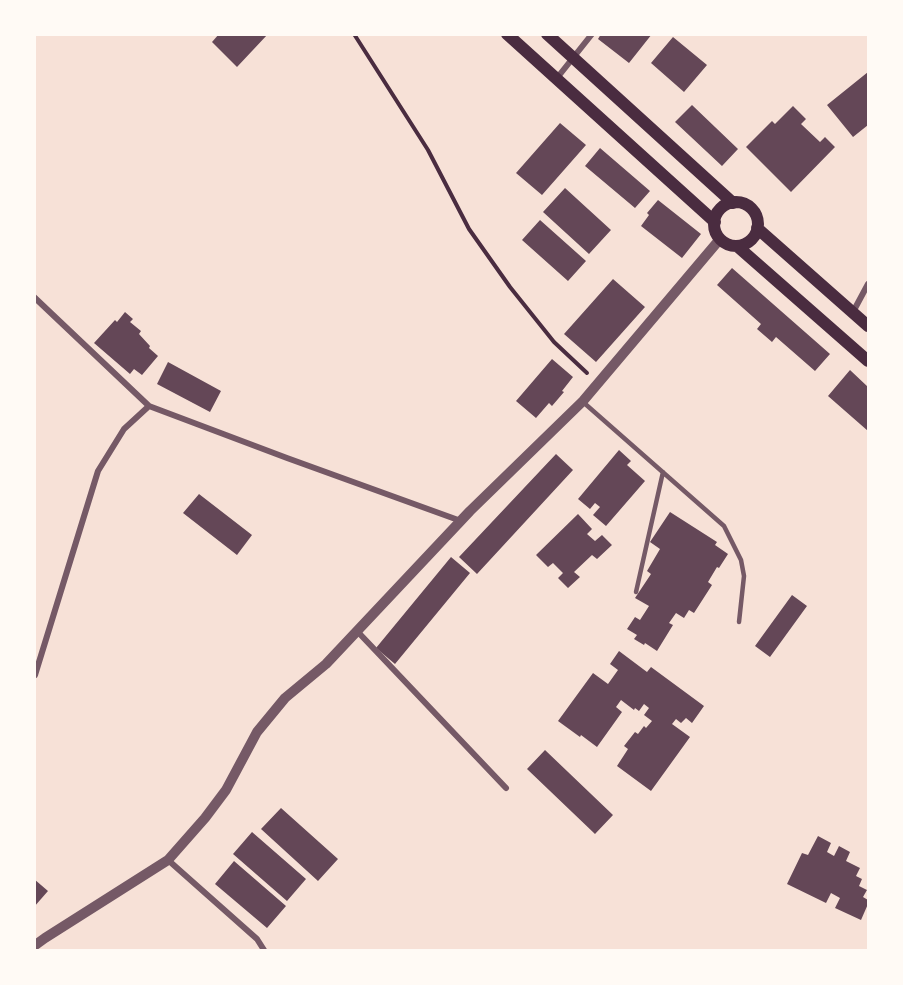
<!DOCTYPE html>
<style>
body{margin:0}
#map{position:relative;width:903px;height:985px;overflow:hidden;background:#f7e1d7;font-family:Roboto,sans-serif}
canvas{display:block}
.frame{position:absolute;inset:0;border:36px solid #fffaf5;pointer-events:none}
</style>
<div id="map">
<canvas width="903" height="985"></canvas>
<div class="frame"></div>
</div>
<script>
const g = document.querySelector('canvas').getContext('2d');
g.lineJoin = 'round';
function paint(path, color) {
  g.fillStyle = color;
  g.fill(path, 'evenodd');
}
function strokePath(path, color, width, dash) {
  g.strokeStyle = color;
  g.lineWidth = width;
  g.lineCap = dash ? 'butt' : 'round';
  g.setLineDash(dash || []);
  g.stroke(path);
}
const building = new Path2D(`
 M219,34H268L237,67L212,42Z
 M601,34H652L629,63L598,39Z
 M673,37L707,65L684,92L651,63Z
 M868,72V125L853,137L827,105Z
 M692,105L738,149L722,166L675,122Z
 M793,106L806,119L801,124L820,142L825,137L835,147L791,192L746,147L772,121L775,124Z
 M560,123L586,145L542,195L516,173Z
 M600,148L650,191L635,208L585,166Z
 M565,188L611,230L589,254L543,212Z
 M658,200L701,234L682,258L641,226L649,215L647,213Z
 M540,220L586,261L568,281L522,240Z
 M732,268L830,354L815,371L776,337L772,342L757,329L761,324L717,285Z
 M613,279L645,307L596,362L564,334Z
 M125,312L133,319L130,322L141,331L139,334L150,346L149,348L158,356L142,375L134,369L130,374L94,343L115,320L117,322Z
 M552,359L573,377L562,391L564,392L552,406L549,403L536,418L516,401Z
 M168,362L221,391L210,412L157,384Z
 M850,370L868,387V431L828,396Z
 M619,450L631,461L627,465L645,481L606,526L593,515L600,507L595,503L590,509L578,499Z
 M556,454L573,470L477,574L459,557Z
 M199,494L252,535L237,555L183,513Z
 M670,512L717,542L715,545L728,554L719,568L717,567L708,582L712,585L694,613L689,610L684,618L676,613L669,623L673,625L657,651L645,643L644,645L634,639L637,635L627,629L635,617L640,620L649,606L635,598L651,574L647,571L660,549L650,542Z
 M578,514L592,529L587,534L595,541L602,535L612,545L597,559L592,555L574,572L580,577L568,588L558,578L563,573L553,563L548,567L536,555Z
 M451,557L470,573L395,664L376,648Z
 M792,595L807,606L770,657L755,646Z
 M619,651L647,672L651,667L704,706L692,723L686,718L681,723L676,719L672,724L690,737L651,791L617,766L628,749L624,746L635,732L638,734L644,726L646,728L652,721L644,715L649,708L644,704L639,711L635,708L634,710L621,700L616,707L622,712L597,747L581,735L580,737L558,721L593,673L608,684L618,670L610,664Z
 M545,750L613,815L595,834L527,769Z
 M281,808L338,859L318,881L261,829Z
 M252,832L306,879L287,901L233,854Z
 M818,836L831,843L827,852L834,856L839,846L850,852L846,861L860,868L856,876L862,879L859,886L867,890L863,897L868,900V904L861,920L835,908L840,898L831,893L826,903L787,884L802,853L808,855Z
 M234,861L286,906L267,928L215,884Z
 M34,879L48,891L34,907Z`);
const path = new Path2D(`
 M354,34L428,150L469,229L510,287L554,342L587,373`);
const service = new Path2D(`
 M583,402L724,526L741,560L744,576L739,622
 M636,592L663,472`);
const minor = new Path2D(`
 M557,78L592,34
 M34,297L149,406L287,458L461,521
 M853,312L868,284
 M357,631L506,788
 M35,675L98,471L124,429L149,406
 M168,860L257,939L264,950`);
const tertiary = new Path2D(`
 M34,946L45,938L168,860L205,818L226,790L257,732L285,698L326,664L470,511L583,401L720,239`);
const secondary = new Path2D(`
 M507,34L715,222
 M547,34L733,203
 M714 224a22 22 0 1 1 44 0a22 22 0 1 1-44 0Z
 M757,228L868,326
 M737,246L868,361`);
paint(building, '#644757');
strokePath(path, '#4a2c40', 4);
strokePath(service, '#755966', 4.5);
strokePath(minor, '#755966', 6);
strokePath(tertiary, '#755966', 10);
strokePath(secondary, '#4a2c40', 12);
</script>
